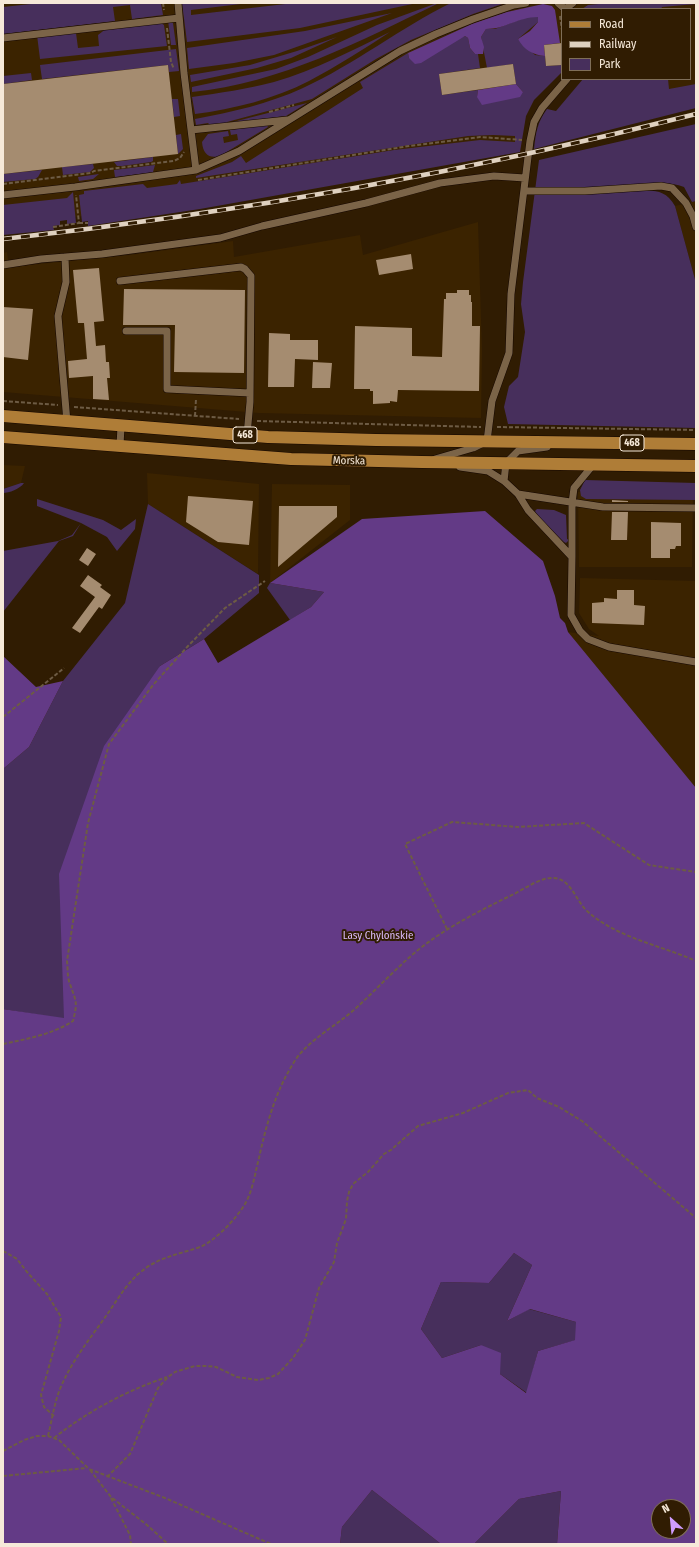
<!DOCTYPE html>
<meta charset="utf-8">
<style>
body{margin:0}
#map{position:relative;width:699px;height:1547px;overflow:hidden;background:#301c02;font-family:"Fira Sans Condensed",sans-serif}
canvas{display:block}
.frame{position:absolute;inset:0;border:4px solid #f6e9d9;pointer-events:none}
.legend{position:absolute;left:561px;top:8px;width:130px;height:72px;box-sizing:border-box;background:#301c02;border:1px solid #7f6e58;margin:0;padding:5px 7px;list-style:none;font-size:12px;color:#f6e9d9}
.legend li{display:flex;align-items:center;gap:8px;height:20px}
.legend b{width:20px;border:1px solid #7f6e58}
.north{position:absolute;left:651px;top:1499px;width:40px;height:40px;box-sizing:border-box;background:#301c02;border:1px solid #7f6e58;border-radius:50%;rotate:333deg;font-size:11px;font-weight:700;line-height:16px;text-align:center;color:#f6e9d9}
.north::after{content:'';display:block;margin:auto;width:14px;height:18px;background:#d09dff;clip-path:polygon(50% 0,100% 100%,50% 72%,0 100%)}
</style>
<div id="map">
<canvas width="699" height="1547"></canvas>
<div class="frame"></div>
<ul class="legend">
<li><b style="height:5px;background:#af7d37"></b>Road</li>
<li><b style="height:5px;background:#dfd1c0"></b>Railway</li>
<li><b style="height:11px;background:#472f5c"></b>Park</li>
</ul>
<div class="north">N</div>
</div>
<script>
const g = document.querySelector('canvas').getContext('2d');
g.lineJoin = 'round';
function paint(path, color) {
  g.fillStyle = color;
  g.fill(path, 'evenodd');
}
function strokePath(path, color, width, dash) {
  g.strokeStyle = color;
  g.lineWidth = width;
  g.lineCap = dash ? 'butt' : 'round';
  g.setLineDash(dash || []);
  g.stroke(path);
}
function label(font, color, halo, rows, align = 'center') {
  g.font = font + ' "Fira Sans Condensed",sans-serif';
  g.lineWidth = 4;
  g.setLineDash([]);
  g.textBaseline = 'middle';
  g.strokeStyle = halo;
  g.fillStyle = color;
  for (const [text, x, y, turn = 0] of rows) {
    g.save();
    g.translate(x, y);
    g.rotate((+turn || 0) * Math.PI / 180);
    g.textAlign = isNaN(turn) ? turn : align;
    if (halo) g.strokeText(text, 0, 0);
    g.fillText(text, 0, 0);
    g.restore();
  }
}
const built = new Path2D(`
 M3,3H696V99L615,79H690V9H562V65L511,114L516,142L111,213L3,225Z
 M696,201V283L675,206Z
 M478,222L482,351L481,418L259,413L3,392V253L7,252L9,267L130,255L233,241L234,257L360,235L363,255Z
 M3,465L25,466L21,483L3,489Z
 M147,473L259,484L258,574L148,504Z
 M272,484L350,485V520L270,583Z
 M578,492L693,494L692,567H579Z
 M580,578L696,581V813L568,632L599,636L589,629L579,613Z`);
const green = new Path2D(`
 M40,3H161L163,15L132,19L130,5L113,7L115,21L3,34V7Z
 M182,3H249L191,10V15L294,3H417L300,28L187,42Z
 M437,3H439C360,41 281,83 192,92V87L276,69L308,57L377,25Z
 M451,3H505L473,14L411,40L376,59L312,99L227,122V124L211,126L208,123L196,125L195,119C232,112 268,104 303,88C355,64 400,28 451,3Z
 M609,3H696V4L662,7L661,9H582L588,5Z
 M392,13L274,55L234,63L189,69L187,48L305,31Z
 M527,17H538V22L518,39L535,55L545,56L546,66L562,65V72L534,100L526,116L520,152L200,209L88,226V221L82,222L79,195L84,194V191L143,184L147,188L177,184L180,180L181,184L394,150L480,140L515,142V136L493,135L468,136L196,178V176L232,162L241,156L246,163L363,88L360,82L408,53L409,58L465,36L468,38L470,48L475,54H478L480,68L439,74L442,95L478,90L477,97L523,92L516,84L513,64L487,68L481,37L486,29H495Z
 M168,20L173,23L176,45H171Z
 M159,22L164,25L167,46L40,59L37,35L76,33L78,48L99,46L98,35L107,28Z
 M390,32C364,49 337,66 309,81C274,99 234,109 195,114L192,97C220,93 247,89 274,82C315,70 353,50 390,32Z
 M337,37L291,58L257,68L191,82L190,75L250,65L297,51Z
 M176,49L179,71L169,72L168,65L42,79L40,65Z
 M31,73L32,80L3,84V76Z
 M583,79H668L669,89L696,84V108L534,149C536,132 537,123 547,109L556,111Z
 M172,99H178L180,116L174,117Z
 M307,103L286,116L229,123Z
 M696,124V201L692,202L684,187C663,180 652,185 632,191C652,191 664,187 675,206L696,283V428L508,424L504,407L509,386L518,377L525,332L521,304L523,282L539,160Z
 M267,125L268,127L220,156C209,159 203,154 202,142L208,134L228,131L229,136L223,137L224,143L238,140L237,134L231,135L230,130Z
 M181,134L183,149L178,154L176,135Z
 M153,157V161L151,162L122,166H117L114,162Z
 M93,164L94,168L90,172L63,175L62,167Z
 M155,165L153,172L148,173L115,177L114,170Z
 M42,170L38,177L35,179L3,182V174Z
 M99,174L93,179L79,181L78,177Z
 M73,192L76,223L67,224V220L60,221V225L53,226L54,230L3,235V205L67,198Z
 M585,480L696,483V500L586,499L581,496L580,490Z
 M21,483H24C20,489 9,493 3,493V489Z
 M37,499L103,520L121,530L136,519L135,529L117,551L107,537L81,523L73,536L59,541L3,612V551L58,541L72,535L81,523L37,506Z
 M148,504L259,575V593L204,639L160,666L64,1019L3,1009V769L29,747L63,681L125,603Z
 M537,509L554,510L566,515L567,539L569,540L566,543L564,542L539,518L535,511Z
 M270,583L324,592L311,607L290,620L267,588Z
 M514,1253L532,1265L507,1321L529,1309L576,1322V1340L538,1351L527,1393L500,1374L481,1345L442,1358L421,1329L441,1282L489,1283Z
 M372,1490L441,1544H340L342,1527Z
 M561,1491L557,1544H474L519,1499Z`);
const forest = new Path2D(`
 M543,4L552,6L555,10L560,43L544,45L545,56C533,55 524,50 518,39L530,31L538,22V17C518,17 506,29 486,29L481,37L484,47L483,54H475L470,48L468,38L465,36L421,63L415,64L409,58L408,53L472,24L507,12Z
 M516,84L523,92L520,97L482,105L477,97L478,90Z
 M485,511L543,561L555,596L560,618L565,623L568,632L696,788V1544H557L561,1491L519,1499L474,1544H441L372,1490L342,1527L340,1544H3V1009L64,1018L59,874L104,746L160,666L204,639L218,663L311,607L324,592L270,583L362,519ZM514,1253L532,1265L507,1321L530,1309L576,1322L575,1340L538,1351L526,1393L500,1374L501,1353L481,1345L442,1358L421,1329L441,1282L489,1283ZM659,1507H683V1531H659Z
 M3,656L36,687L63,681L29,747L3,769Z`);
const building = new Path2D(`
 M562,43V65L546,66L544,45Z
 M513,64L516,84L442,95L439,74Z
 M168,65L178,154L3,174V84Z
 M411,254L413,269L379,275L376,260Z
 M99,268L104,321L94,322L96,346L105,345L106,362H109L110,378H107L109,400L93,399V376L69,378L68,361L87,359L84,323H78L73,270Z
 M124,289L245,290L244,373L174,372L175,325H123Z
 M457,290H469V295H471V302H472V326H480L479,391L398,390L397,402L390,401V403L373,404V391H370V389H354L355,326L412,328V356L442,357L444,299H446V293H457Z
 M3,307L33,309L28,360L3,357Z
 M269,333L290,334V340H318V360L295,359L294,387H268Z
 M313,362L332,363L330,388H312Z
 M188,496L253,501L249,545L218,542L186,522Z
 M612,500L628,501V502H612Z
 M279,506H337V517L278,567Z
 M612,512H628L627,540H611Z
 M651,522L681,523V546H676L675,549H670V558H651Z
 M87,548L96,554L88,566L79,560Z
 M88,575L102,585L100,587L111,595L102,609L99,607L80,633L72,628L95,597L80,586Z
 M617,590H634V605L645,606L644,625L592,623V603L604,602V598L617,599Z`);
const path = new Path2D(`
 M163,3L164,10
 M560,16L562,30
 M167,28L171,62L174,69
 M269,112L294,105
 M198,180L409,146L480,137L522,140
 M3,184L91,173L94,171L174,161L180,158L184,152
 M79,223H88
 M53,227L79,223L76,195
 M3,401L58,405
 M74,407L239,419
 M195,416L196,399
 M257,421L481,427
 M497,427L696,430
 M3,717L64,668
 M447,929L405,844L452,822L518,827L584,823L649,865L696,872
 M3,1044C27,1039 53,1034 73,1021C78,1001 76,1002 70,984C67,977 68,968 67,961L88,823L109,744L153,685L188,646L225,608L265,581
 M3,1251L17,1259L27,1272L47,1294L61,1317L59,1331L41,1395L44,1407L54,1416
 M48,1436C52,1420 54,1404 60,1389C71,1362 89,1340 106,1316C116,1302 128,1281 142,1271C159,1257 180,1254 200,1247C215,1241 236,1219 245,1204C253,1190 255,1173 259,1158C265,1130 273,1101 286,1076C290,1069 294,1061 299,1055C314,1037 337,1025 355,1009C376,990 396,968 418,950C447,927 481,910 514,894C526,888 541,877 554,878C571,879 576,901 587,911C617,938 660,945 696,961
 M54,1438C88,1411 126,1391 167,1377
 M3,1451L24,1440L37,1436H48L59,1440L89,1469L165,1498L271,1544
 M90,1470L111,1497L147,1525L168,1544
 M3,1476L87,1468
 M107,1477L130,1454L158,1388L168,1377L175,1372L195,1366H207L216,1367L237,1377L258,1380L269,1378L278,1374L293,1358L305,1340L319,1288L334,1262L337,1243L346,1219L347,1201L349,1192L353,1184L368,1172L384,1154L391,1150L418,1126L463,1113L508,1093L528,1090L537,1098L559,1107L582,1121L696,1218
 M111,1498L130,1535L131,1544`);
const lane = new Path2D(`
 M178,3L184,73L196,170
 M558,3L565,9
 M565,9L573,3
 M3,38L179,18
 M191,130L287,120
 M524,191H585L661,186L672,188L686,203L693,216L696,227
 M3,195L75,187L196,170L239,151L400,51L436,34L473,19L514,5L526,3
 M65,257L66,282L58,316L67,422
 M3,265L41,259L102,254L220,238L262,226L366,203L440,183L494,176L525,178
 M120,281L241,267L245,269L251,276L250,402L247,435
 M126,331H167V389L250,393
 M120,446L121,426
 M435,459L473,448L487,441L492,401L509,353L511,294L530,141L534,122L542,108L567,79
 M460,467L488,471L504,481L518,494L528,510L572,557L571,615L580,631L588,639L609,647L696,662
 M504,481L506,463L518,451L547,447
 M518,494L603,507L696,508
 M572,557V503L574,488L593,465`);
const primary = new Path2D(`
 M3,416L268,437L376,440L696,444
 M3,437L291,459L422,462L696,466`);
const rail = new Path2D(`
 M3,239C237,213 468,172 696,114`);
const shields = [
 [245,435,24],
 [632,443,24]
];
const shieldNames = [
 ["468",245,435],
 ["468",632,443]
];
const streetNames = [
 ["Morska",349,461,1]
];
const parkNames = [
 ["Lasy Chylońskie",378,936]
];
paint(built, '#3b2300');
paint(green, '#472f5c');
paint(forest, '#633a86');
paint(building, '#a58c70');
strokePath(lane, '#150700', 8);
strokePath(primary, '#150700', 13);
strokePath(path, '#6d5b44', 2, [4, 2]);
strokePath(lane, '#7b6448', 7);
strokePath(primary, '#af7d37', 12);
strokePath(rail, '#dfd1c0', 4.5);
strokePath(rail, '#301c02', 3, [9]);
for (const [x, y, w] of shields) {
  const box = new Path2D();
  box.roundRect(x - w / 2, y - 8, w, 16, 3);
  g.fillStyle = '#301c02';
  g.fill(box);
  strokePath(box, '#f6e9d9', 1);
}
label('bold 10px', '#f6e9d9', null, shieldNames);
label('11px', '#f6e9d9', '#301c02', streetNames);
label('11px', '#d9b9f9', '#301c02', parkNames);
</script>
